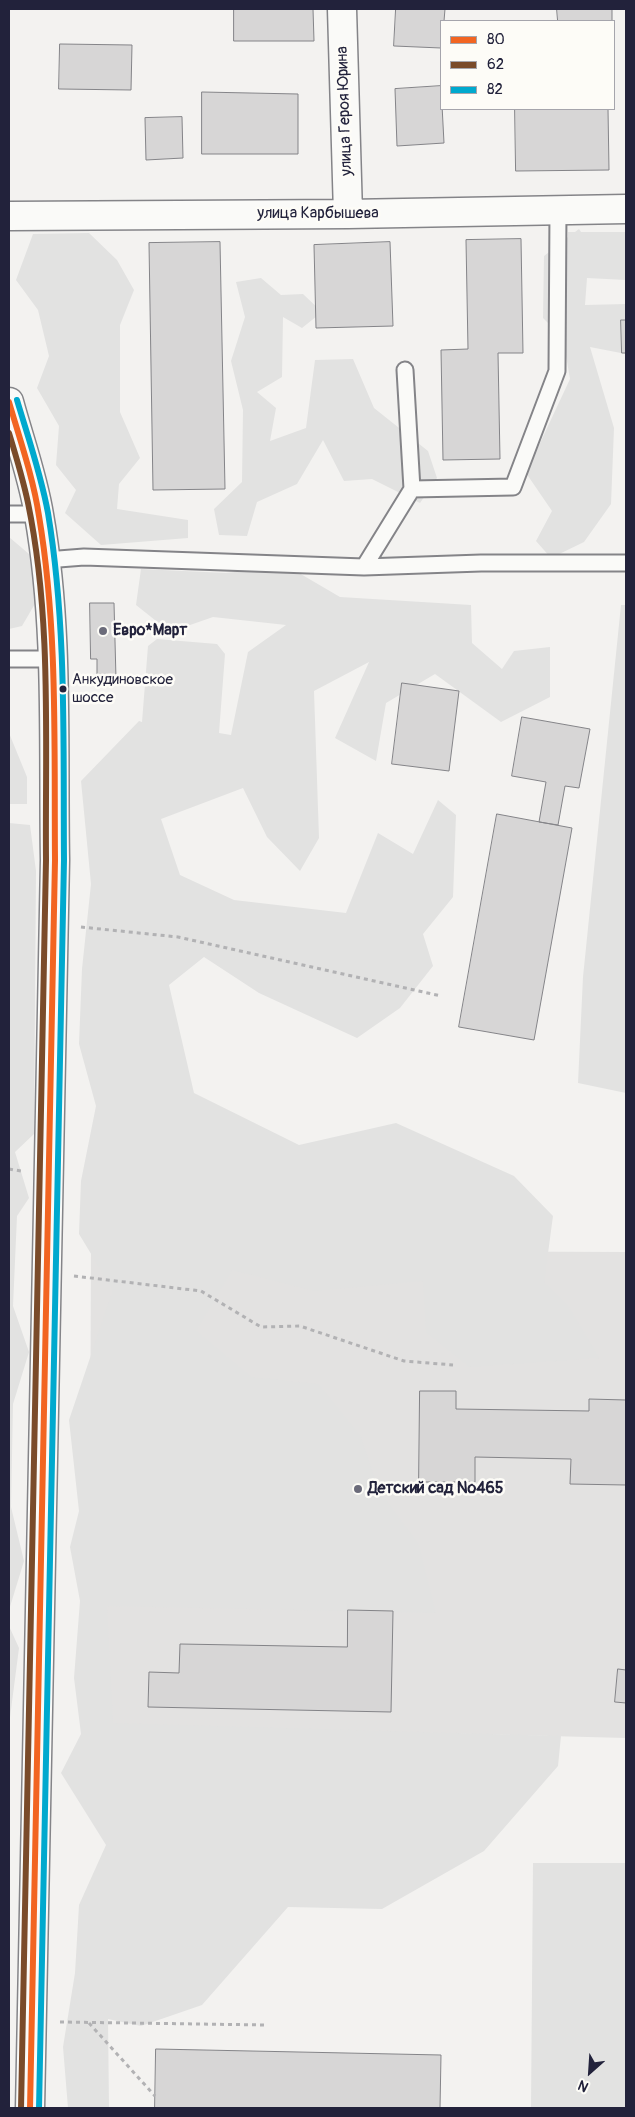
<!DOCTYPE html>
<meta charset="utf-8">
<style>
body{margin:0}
#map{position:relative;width:635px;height:2117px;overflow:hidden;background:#f3f2f0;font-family:Pangolin,sans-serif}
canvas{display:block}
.frame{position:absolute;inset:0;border:10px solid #22223b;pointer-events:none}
.legend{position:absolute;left:440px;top:20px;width:175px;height:90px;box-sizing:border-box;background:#fdfcf7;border:1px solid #a5a5ac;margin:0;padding:6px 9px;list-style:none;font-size:15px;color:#22223b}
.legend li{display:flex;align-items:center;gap:10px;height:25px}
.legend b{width:25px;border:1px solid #a5a5ac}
.north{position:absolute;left:565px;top:2047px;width:50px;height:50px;-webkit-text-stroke:4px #fdfcf7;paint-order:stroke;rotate:206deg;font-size:14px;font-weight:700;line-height:20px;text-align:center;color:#22223b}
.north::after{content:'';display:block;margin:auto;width:18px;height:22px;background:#22223b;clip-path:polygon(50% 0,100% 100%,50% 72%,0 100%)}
</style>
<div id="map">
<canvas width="635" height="2117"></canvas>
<div class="frame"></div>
<ul class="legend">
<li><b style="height:6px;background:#f26522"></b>80</li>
<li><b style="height:6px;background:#7a4b2a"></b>62</li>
<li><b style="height:6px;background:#00a9ce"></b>82</li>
</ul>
<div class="north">N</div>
</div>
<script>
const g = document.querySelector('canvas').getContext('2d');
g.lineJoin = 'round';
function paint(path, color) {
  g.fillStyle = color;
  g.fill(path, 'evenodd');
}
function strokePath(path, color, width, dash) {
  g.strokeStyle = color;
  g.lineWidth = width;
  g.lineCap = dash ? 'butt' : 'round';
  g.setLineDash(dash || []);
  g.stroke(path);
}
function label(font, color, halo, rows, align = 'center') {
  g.font = font + ' Pangolin,sans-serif';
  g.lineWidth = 5;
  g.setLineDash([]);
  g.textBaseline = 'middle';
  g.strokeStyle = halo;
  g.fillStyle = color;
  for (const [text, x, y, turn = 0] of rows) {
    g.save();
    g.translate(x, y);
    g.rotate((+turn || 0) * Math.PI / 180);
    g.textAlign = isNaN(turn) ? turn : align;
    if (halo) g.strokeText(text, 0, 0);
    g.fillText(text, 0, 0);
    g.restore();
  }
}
const built = new Path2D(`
 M91,1250L626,1252V1738L89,1724Z`);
const green = new Path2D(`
 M579,229L581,232H626V280L587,278L585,305L626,304V354L590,347L614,428L611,504L584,542L551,558L536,541L552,511L526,473L570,379L563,338L543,318L544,256L568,237V232H575Z
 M89,233L117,260L134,290L120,325V412L140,458L119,484L117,509L188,520V538L101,545L65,513L76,490L56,465L59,426L37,388L49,356L38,310L16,280L33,234Z
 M261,278L281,295L303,294L322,312L302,328L283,317L282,377L257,392L276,408L270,441L306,428L315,360L353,359L374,408L428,451L437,478L420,503L372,479L344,481L323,440L297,484L257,502L247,536L219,535L214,509L242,482L243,410L231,361L245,317L236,282Z
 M9,537L29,554L36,602L22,626L9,629Z
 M287,566L340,597L471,605L472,643L502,669L514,651L550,647V697L501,722L435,674L386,703L376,761L335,738L369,662L314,691L319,838L300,871L267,837L243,788L161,819L180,875L234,900L346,913L378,833L413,854L438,800L456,815L453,897L423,934L433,966L400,1008L357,1038L259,993L204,957L169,985L194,1093L299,1145L396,1123L514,1176L553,1216L544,1283L568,1306L599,1358L470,1367L426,1332L423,1281L314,1291L232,1270L196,1331L251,1377L318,1384L361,1437L379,1491L419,1545L436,1613L107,1606L113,1723L561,1736L558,1766L484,1851L382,1909L288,1907L202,2005L141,2026L108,2019L109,2108H68L63,2047L75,1973L79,1905L106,1845L61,1773L81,1734L74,1678L80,1601L70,1547L79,1511L69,1420L113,1290L79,1234L81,1181L96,1106L79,1044L82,969L91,884L81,781L139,721L142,722L148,646L157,639L217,644L225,654L219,733L231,735L248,652L286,625L213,617L170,632L136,605L141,569L226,573Z
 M621,605H626V1093L578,1083L583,977Z
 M9,733L27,777V804H9Z
 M9,823L30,825L36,871L34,1134L15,1152L29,1198L17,1216L13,1306L29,1352L13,1404L11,1507L24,1561L9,1610Z
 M9,1626L19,1648L9,1725Z
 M533,1863H626V2108H531Z`);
const building = new Path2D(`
 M234,9H313L314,41H234Z
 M396,9H445L444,21H441V48L394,46Z
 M557,9H612V21H558Z
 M60,44L132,45L131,90L59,89Z
 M441,86L444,143L397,146L395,89Z
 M202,92L298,94V154H202Z
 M515,109H608L609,170L516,171Z
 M182,117L183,158L146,160L145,118Z
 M521,239L523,353H498L500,459L443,460L441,350L468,349L466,240Z
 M220,242L225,489L153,490L149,243Z
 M390,242L393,326L316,328L314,245Z
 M621,320H626V353H622Z
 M90,603H114L116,679H97V659H91Z
 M402,683L459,691L449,771L392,764Z
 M522,717L590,729L579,788L565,786L558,825L539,822L546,782L512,776Z
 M497,814L572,828L534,1040L459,1027Z
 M420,1391H456V1409L589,1411V1399L626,1400V1485L570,1484L571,1459L475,1457V1482H419Z
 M348,1610L393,1611L391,1712L148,1707L149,1672L179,1673L180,1644L347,1647Z
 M618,1669L626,1670V1703L615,1702Z
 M156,2049L441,2055L440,2108H155Z`);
const path = new Path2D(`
 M81,927L178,937L441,996
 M9,1169L21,1171
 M74,1276L201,1291L261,1327L300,1326L404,1361L453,1365
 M60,2022L267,2025
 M89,2023L155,2096`);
const lane = new Path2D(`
 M412,489L513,487L557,371L558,210
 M9,514H39
 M46,560L84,557L364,567L481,563H626
 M364,567L412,489L405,370
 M9,659H52`);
const street = new Path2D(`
 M342,9L348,214
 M9,216L348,214L626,209`);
const secondary = new Path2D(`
 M9,402C19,439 33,477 39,515C59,628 53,746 55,860L30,2108`);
const bus1 = new Path2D(`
 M9,402C20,440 33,477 39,516C58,630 54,745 55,860L30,2108`);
const bus2 = new Path2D(`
 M9,433C16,456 23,479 28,503C52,619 45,741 46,860L21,2108`);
const bus3 = new Path2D(`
 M17,400C28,437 41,474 48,513C67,628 63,744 64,860L39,2108`);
const markers = [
 [103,631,5,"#6b6b7a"],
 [63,689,4.5,"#22223b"],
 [358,1489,5,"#6b6b7a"]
];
const busNames = [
 ["Анкудиновское",72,680],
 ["шоссе",72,698]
];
const streetNames = [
 ["улица Героя Юрина",345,111,-92],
 ["улица Карбышева",318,214]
];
const poiNames = [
 ["Евро*Март",113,631],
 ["Детский сад №465",368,1489]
];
paint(built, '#e3e2e1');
paint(green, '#e2e2e1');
paint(building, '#d7d6d6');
strokePath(building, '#848488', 1);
strokePath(lane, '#848488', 19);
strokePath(street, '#848488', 31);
strokePath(secondary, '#848488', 31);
strokePath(path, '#b2b2b4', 3, [4, 4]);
strokePath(lane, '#fafaf8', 15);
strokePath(street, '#fafaf8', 28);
strokePath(secondary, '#fafaf8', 28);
strokePath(bus1, '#f26522', 6);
strokePath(bus2, '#7a4b2a', 6);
strokePath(bus3, '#00a9ce', 6);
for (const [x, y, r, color] of markers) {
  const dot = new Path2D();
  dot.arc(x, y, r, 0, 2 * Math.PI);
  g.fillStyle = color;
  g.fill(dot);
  strokePath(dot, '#fdfcf7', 2);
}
label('15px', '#22223b', '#fdfcf7', busNames, 'left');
label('16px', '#22223b', '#fdfcf7', streetNames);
label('bold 16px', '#22223b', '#fdfcf7', poiNames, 'left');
</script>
